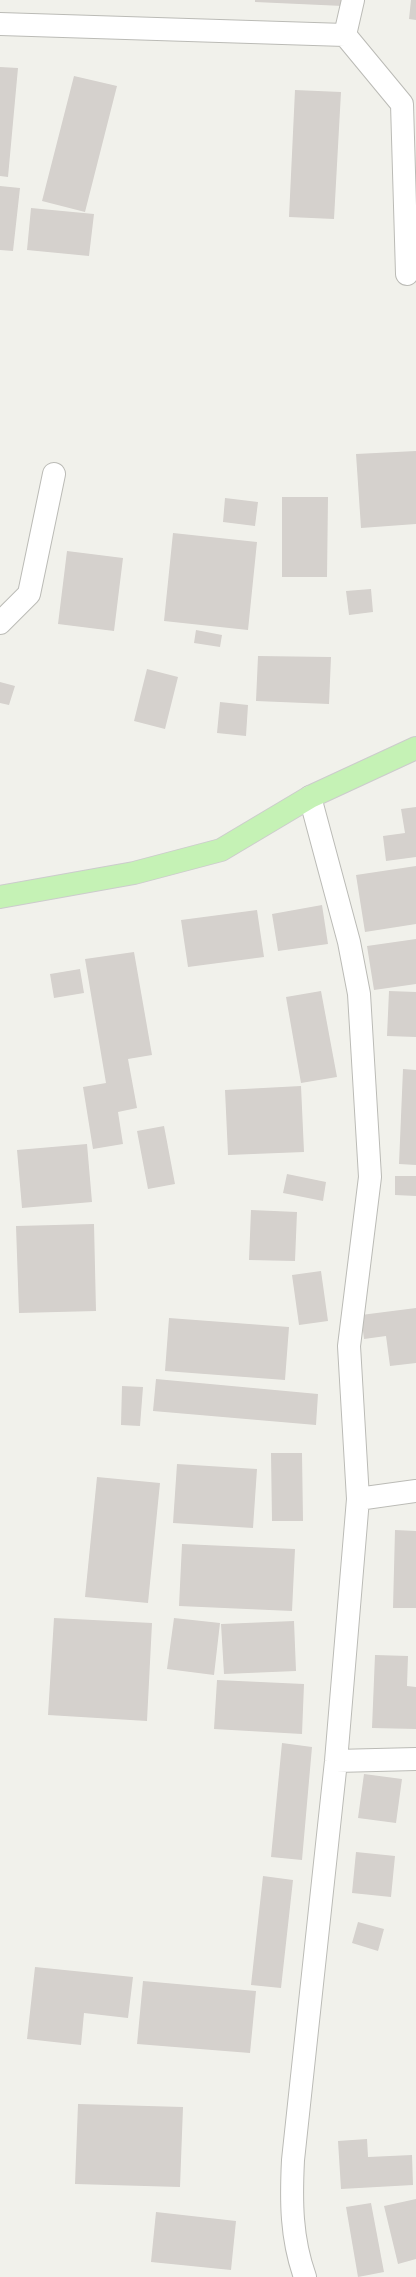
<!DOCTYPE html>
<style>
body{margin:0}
canvas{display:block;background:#f1f1eb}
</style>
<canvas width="416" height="2277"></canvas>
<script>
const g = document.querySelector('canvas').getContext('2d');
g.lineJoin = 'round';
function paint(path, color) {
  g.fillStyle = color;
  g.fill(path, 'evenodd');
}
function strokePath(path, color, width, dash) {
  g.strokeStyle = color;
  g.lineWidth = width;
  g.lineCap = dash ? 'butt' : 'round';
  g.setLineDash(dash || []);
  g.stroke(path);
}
const building = new Path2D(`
 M255,0H343V6L255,2Z
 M411,0H416V20L409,19Z
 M0,67L18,68L8,177L0,176Z
 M74,76L117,86L85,212L42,201Z
 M295,90L341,92L334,219L289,217Z
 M0,186L20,188L13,251L0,250Z
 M31,208L94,214L89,256L27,250Z
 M416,451V524L361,528L356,454Z
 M282,497H328L327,577H282Z
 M225,498L258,502L255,526L223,522Z
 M173,533L257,542L248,630L164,621Z
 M67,551L123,558L114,631L58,624Z
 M371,589L373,612L349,615L346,591Z
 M196,630L222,635L220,647L194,643Z
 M258,656L331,657L329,704L256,701Z
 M147,669L178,677L165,729L134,721Z
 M0,682L15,686L9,705L0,703Z
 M220,702L248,705L246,736L217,733Z
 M416,807V857L386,861L383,836L405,833L401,809Z
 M416,866V924L365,932L356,875Z
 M322,905L328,944L278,951L272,914Z
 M257,910L264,957L188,967L181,920Z
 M416,939V984L374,990L367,946Z
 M134,952L152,1055L128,1059L137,1108L118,1112L123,1144L93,1149L83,1087L106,1083L85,959Z
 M80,969L84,993L54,998L50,974Z
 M321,991L337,1077L301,1083L286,997Z
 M389,991L416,992V1037L387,1036Z
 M403,1069L416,1070V1165L399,1164Z
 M301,1086L304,1152L228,1155L225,1090Z
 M164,1126L175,1184L148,1189L137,1131Z
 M87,1144L92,1202L22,1208L17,1150Z
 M287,1174L326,1182L323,1201L283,1193Z
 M395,1176H416V1196L395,1195Z
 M251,1210L297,1212L295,1261L249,1260Z
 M94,1224L96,1311L19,1313L16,1226Z
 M321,1271L328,1321L299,1325L292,1275Z
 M416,1308V1363L390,1366L386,1336L364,1339L361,1315Z
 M169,1318L289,1327L285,1380L165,1371Z
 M156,1379L318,1394L316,1425L153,1411Z
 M122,1386L143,1387L140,1426L121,1425Z
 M271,1453H302L303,1521H272Z
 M177,1464L257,1469L253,1528L173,1523Z
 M97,1477L160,1483L148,1603L85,1597Z
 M395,1530L416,1531V1608H393Z
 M182,1544L295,1549L292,1611L179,1606Z
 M54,1618L152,1623L147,1721L48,1715Z
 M174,1618L220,1623L214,1675L167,1669Z
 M294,1621L296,1671L224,1674L221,1624Z
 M375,1655L408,1656L407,1686L416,1687V1729L372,1728Z
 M217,1680L304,1684L302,1734L214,1729Z
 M282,1743L312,1747L302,1860L271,1857Z
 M364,1774L402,1779L396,1823L358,1818Z
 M356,1852L395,1856L391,1897L352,1893Z
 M263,1876L293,1880L281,1988L251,1985Z
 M358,1922L384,1929L378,1951L352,1943Z
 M35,1967L133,1977L128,2018L84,2013L81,2045L27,2039Z
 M143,1981L256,1991L250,2053L137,2044Z
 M78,2104L183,2107L180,2187L75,2184Z
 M367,2139L368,2157L412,2155L413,2185L341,2189L338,2141Z
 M416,2199V2259L398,2264L384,2206Z
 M371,2203L384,2272L358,2277L346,2207Z
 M156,2212L236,2221L231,2270L151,2262Z`);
const street = new Path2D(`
 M0,24L345,35L402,104L407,274
 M345,35L353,0
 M0,623L29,594L54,474
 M358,1499L416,1491
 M336,1761L416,1759
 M305,2277C291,2238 291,2201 293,2160L336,1761L358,1499L349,1346L370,1177L359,994L349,942L310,797`);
const primary = new Path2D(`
 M0,897L134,873L221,850L310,797L416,748`);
paint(building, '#d5d1cd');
strokePath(street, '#bbbbb6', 24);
strokePath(primary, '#ccc', 24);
strokePath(street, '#fff', 22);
strokePath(primary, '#c5f2b5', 22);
</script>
